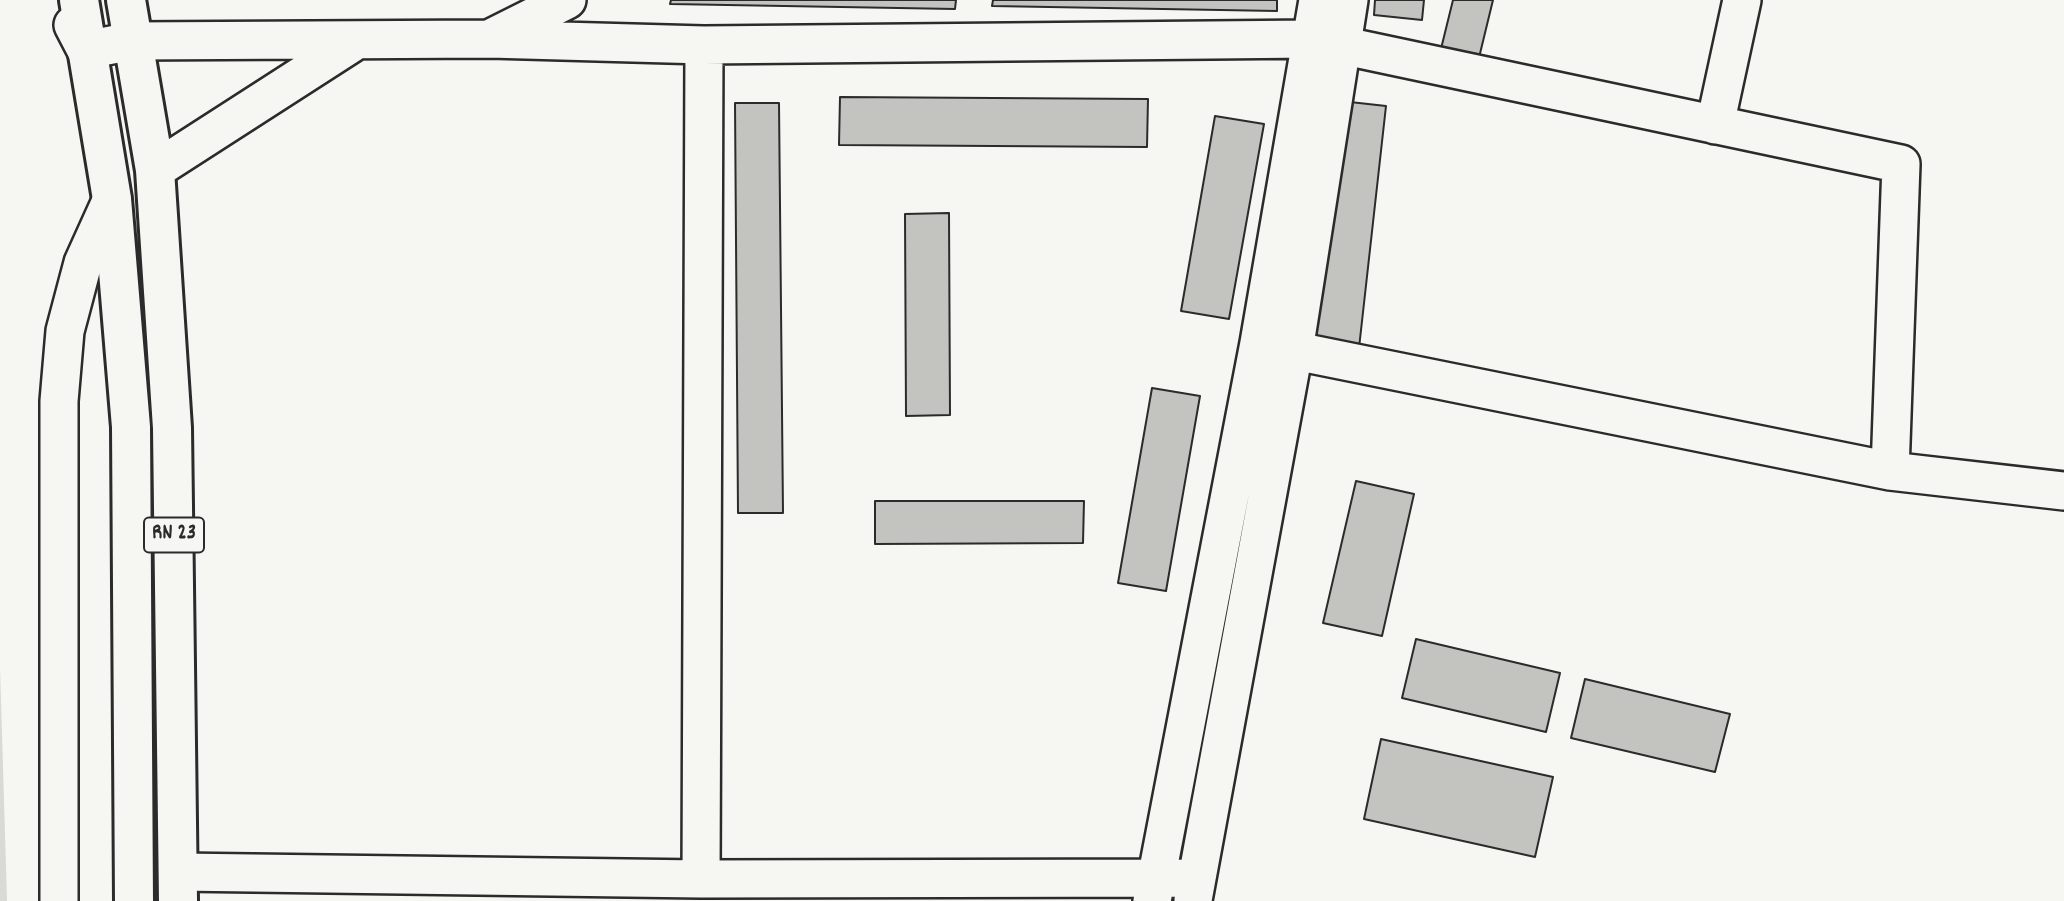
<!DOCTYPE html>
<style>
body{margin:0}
canvas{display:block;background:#f6f6f2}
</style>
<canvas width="2064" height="901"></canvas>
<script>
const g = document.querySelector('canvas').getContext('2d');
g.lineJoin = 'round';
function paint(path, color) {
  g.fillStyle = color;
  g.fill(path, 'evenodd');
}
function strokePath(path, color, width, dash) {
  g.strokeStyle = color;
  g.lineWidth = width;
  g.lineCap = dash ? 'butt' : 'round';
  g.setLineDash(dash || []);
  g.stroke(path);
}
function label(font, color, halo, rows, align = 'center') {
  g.font = font + ' Dekko,sans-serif';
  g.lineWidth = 5;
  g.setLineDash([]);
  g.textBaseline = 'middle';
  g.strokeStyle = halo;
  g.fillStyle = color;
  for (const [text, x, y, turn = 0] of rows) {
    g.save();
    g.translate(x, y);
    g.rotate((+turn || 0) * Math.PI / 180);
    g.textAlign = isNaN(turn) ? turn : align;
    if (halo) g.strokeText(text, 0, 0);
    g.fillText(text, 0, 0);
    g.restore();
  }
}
const green = new Path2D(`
 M0,667L7,901H0Z`);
const building = new Path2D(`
 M671,0H956L955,9L670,4Z
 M993,0H1277V11L992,6Z
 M1375,0H1424L1422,20L1374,15Z
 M1453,0H1493L1476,70L1438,61Z
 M840,97L1148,99L1147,147L839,145Z
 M1341,101L1386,106L1359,348L1314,343Z
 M735,103H779L783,513H738Z
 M1215,116L1264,124L1229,319L1181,311Z
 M949,213L950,415L906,416L905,214Z
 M1152,388L1200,396L1166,591L1118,583Z
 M1356,481L1414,494L1382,636L1323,623Z
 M875,501H1084L1083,543L875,544Z
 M1416,639L1560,673L1546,732L1402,698Z
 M1585,679L1730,714L1715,772L1571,738Z
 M1381,739L1553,777L1535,857L1364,819Z`);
const minor = new Path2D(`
 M73,25L86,50L132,41L490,39L704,45L1312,39L1901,164L1890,471
 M493,37L567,0
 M1715,125L1742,0
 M155,170L357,40
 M1271,346L1890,471L2064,491
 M178,872L701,879L1197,878
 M701,879L704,45
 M1193,900L1294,351L1349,0
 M59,901V401L65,331L83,263L112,199
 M1152,901L1259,343L1318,0`);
const major = new Path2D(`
 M79,0L112,199L131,427L134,901
 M126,0L155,170L172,428L178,901`);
const shields = [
 [174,535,60]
];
const shieldNames = [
 ["RN 23",174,535]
];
paint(green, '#d9d9d5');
paint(building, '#c3c3c0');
strokePath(building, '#2b2b2b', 2);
strokePath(minor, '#2b2b2b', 42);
strokePath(major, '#2b2b2b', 44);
strokePath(minor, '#f6f6f2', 37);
strokePath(major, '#f6f6f2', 38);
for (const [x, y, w] of shields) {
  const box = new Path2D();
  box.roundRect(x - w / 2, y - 17.5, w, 35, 5);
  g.fillStyle = '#f6f6f2';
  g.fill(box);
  strokePath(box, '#2b2b2b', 2);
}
label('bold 21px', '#2b2b2b', null, shieldNames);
</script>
